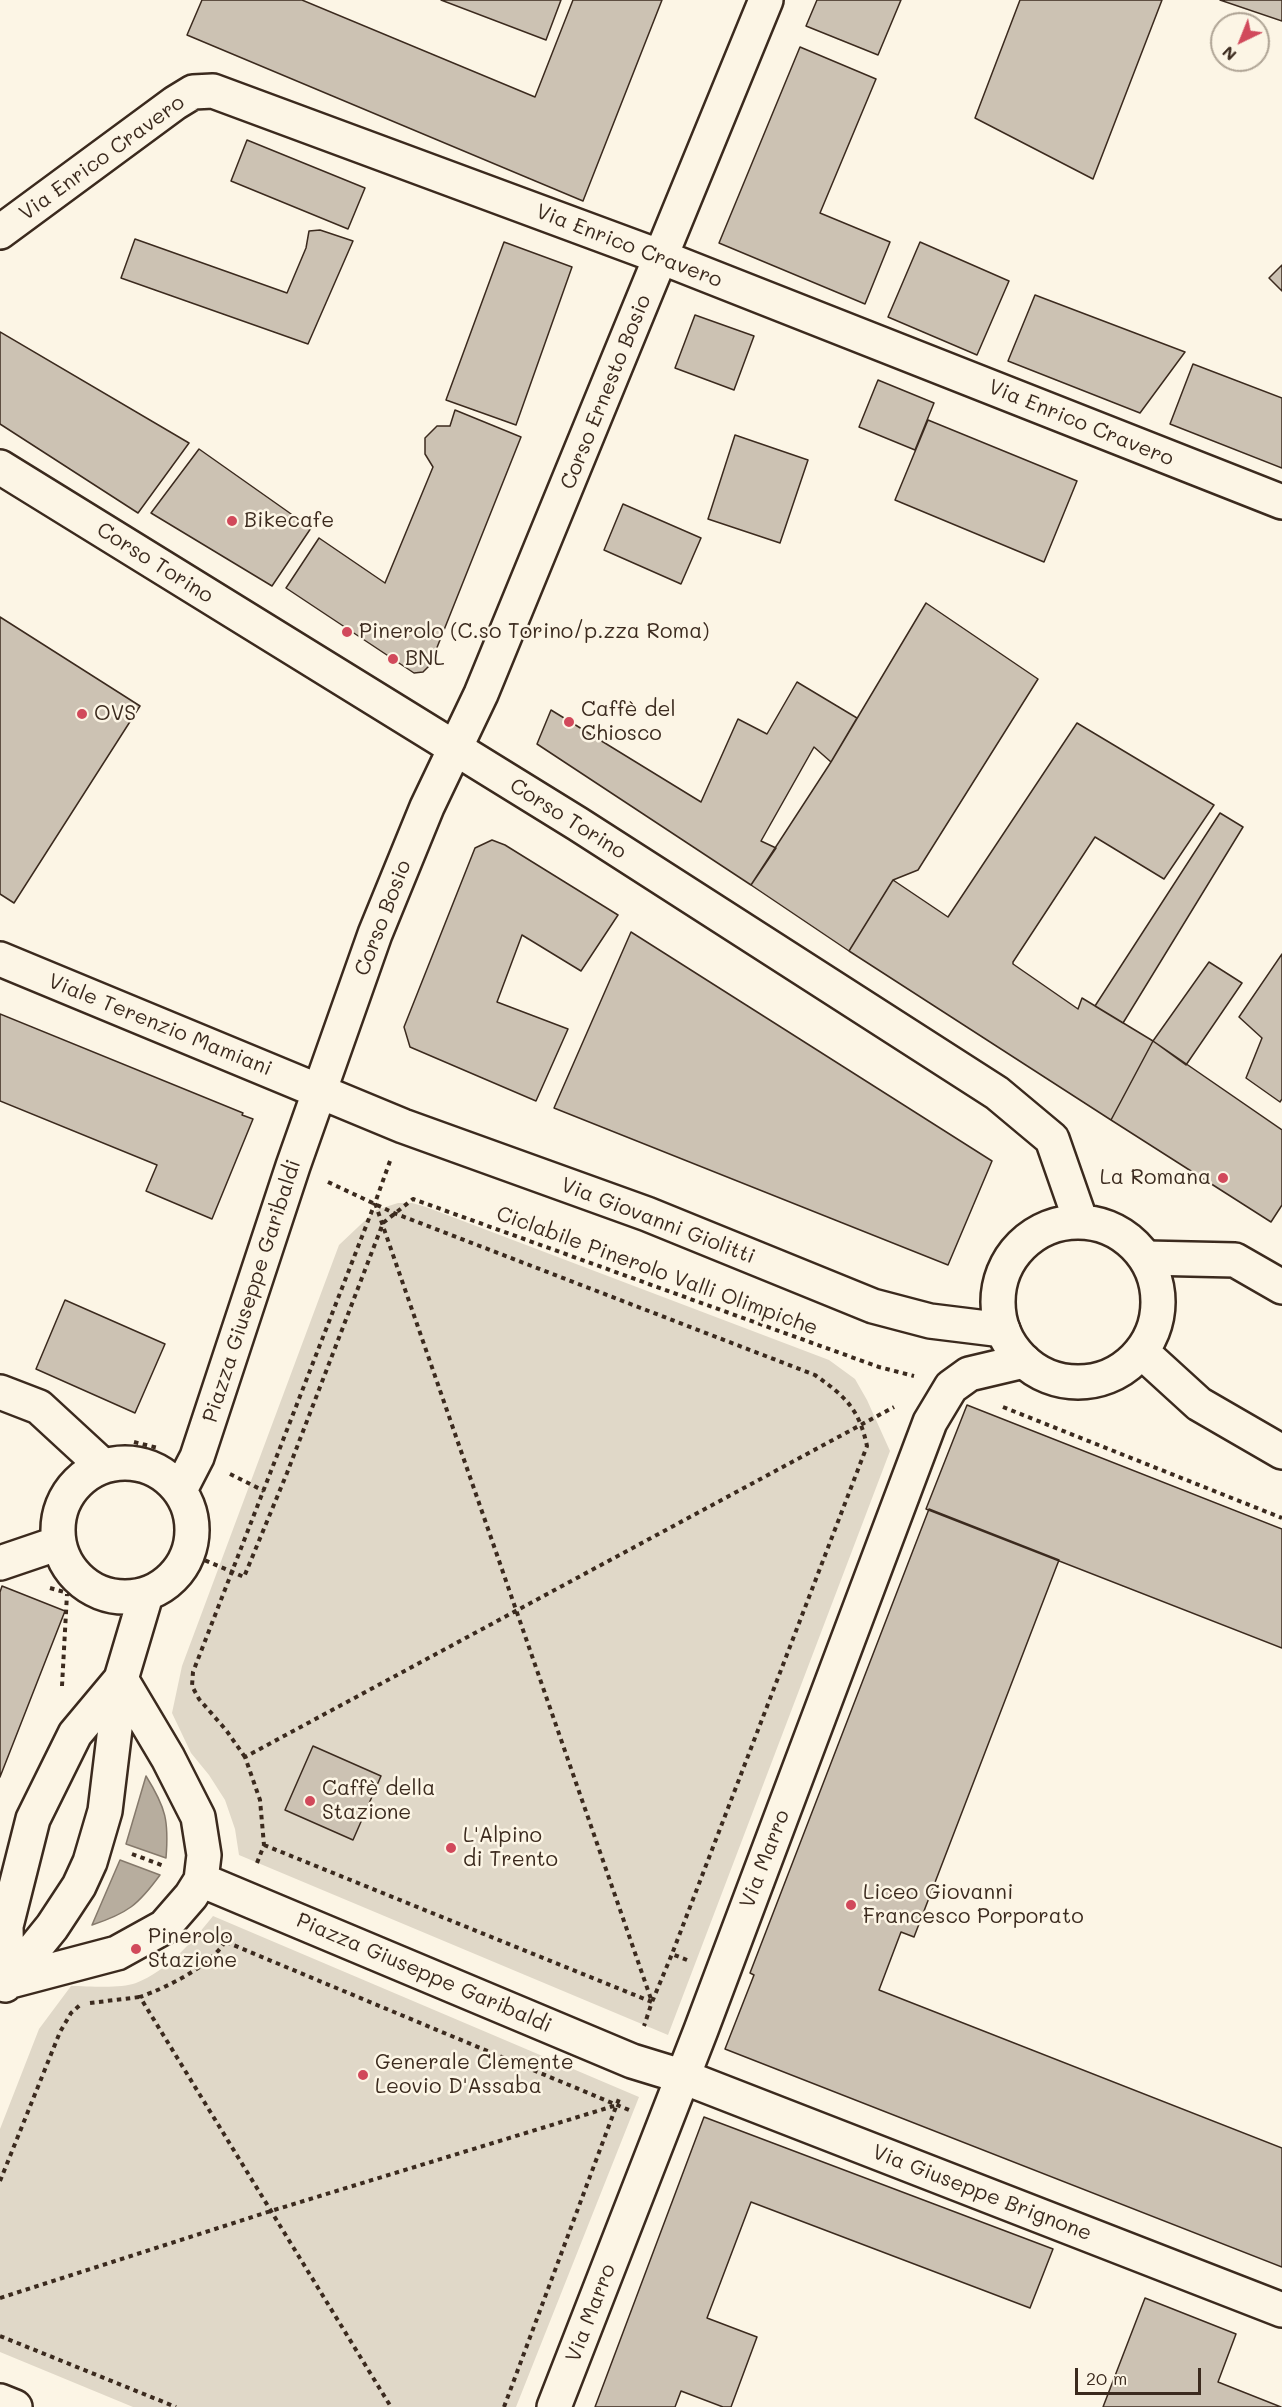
<!DOCTYPE html>
<meta charset="utf-8">
<style>
body{margin:0}
#map{position:relative;width:1282px;height:2407px;overflow:hidden;background:#fcf5e5;font-family:Mali,sans-serif}
canvas{display:block}
.north{position:absolute;left:1210px;top:12px;width:60px;height:60px;box-sizing:border-box;background:#fcf5e5;border:2px solid #afa495;border-radius:50%;rotate:223deg;font-size:16px;font-weight:700;line-height:24px;text-align:center;color:#3b2a1e}
.north::after{content:'';display:block;margin:auto;width:21px;height:27px;background:#d1495b;clip-path:polygon(50% 0,100% 100%,50% 72%,0 100%)}
.scale{position:absolute;left:1075px;top:2368px;width:126px;height:27px;box-sizing:border-box;border:3px solid #3b2a1e;border-top:0;padding-left:8px;font-size:18px;line-height:21px;white-space:nowrap;color:#3b2a1e;-webkit-text-stroke:4px #fcf5e5;paint-order:stroke}
</style>
<div id="map">
<canvas width="1282" height="2407"></canvas>
<div class="north">N</div>
<div class="scale">20 m</div>
</div>
<script>
const g = document.querySelector('canvas').getContext('2d');
g.lineJoin = 'round';
function paint(path, color) {
  g.fillStyle = color;
  g.fill(path, 'evenodd');
}
function strokePath(path, color, width, dash) {
  g.strokeStyle = color;
  g.lineWidth = width;
  g.lineCap = dash ? 'butt' : 'round';
  g.setLineDash(dash || []);
  g.stroke(path);
}
function label(font, color, halo, rows, align = 'center') {
  g.font = font + ' Mali,sans-serif';
  g.lineWidth = 5;
  g.setLineDash([]);
  g.textBaseline = 'middle';
  g.strokeStyle = halo;
  g.fillStyle = color;
  for (const [text, x, y, turn = 0] of rows) {
    g.save();
    g.translate(x, y);
    g.rotate((+turn || 0) * Math.PI / 180);
    g.textAlign = isNaN(turn) ? turn : align;
    if (halo) g.strokeText(text, 0, 0);
    g.fillText(text, 0, 0);
    g.restore();
  }
}
const green = new Path2D(`
 M398,1203H412L426,1207L829,1360L855,1379L867,1400L890,1451L668,2035L239,1855L235,1829L225,1800L209,1775L191,1753L172,1713L182,1666L339,1245L376,1210Z
 M213,1916L639,2097L516,2407H133L0,2352V2129L39,2029L71,1986C89,1986 120,1989 136,1983C167,1971 193,1941 213,1916Z`);
const water = new Path2D(`
 M146,1776C166,1808 169,1821 166,1858L126,1844Z
 M120,1860L160,1875C138,1905 128,1913 92,1925Z`);
const building = new Path2D(`
 M202,0H302L535,97L573,0H662L583,201L187,35Z
 M441,0H561L546,40Z
 M817,0H901L878,55L806,26Z
 M1020,0H1162L1093,179L975,118Z
 M1220,0H1282V21Z
 M800,47L876,79L820,213L890,242L865,304L719,243Z
 M247,140L365,188L348,229L231,181Z
 M320,230L353,241L308,344L121,278L135,239L287,293L306,248L309,231Z
 M504,242L572,267L516,425L446,400Z
 M920,242L1009,281L977,355L888,317Z
 M1282,265V291L1269,278Z
 M1035,295L1185,352L1140,413L1008,361Z
 M695,315L754,336L734,390L675,368Z
 M0,332L189,443L138,513L0,424Z
 M1193,364L1282,398V468L1170,424Z
 M878,380L934,403L915,450L859,427Z
 M455,410L521,437L430,665L423,672L414,673L286,588L319,538L385,583L433,467L425,454V438L437,426H450Z
 M928,420L1077,481L1044,562L895,500Z
 M735,435L808,460L780,543L708,519Z
 M199,449L311,528L272,586L151,513Z
 M623,504L701,538L681,584L604,550Z
 M926,603L1038,679L918,870L893,880L849,951L751,885L831,762Z
 M0,617L140,706L14,903L0,894Z
 M797,682L857,718L831,762L814,747L761,841L776,848L751,885L537,744L551,710L701,802L738,719L767,734Z
 M1077,723L1214,805L1164,879L1095,837L1013,962V964L1078,1009L1082,998L1153,1041L1111,1120L849,951L893,880L948,917Z
 M1220,813L1243,827L1123,1023L1095,1006Z
 M492,840L505,845L618,915L581,971L522,935L497,1002L568,1029L536,1101L410,1047L404,1027L475,848Z
 M631,932L992,1161L948,1265L554,1108Z
 M1282,954V1099L1280,1102L1246,1078L1262,1038L1239,1017Z
 M1209,962L1242,983L1186,1065L1153,1041Z
 M0,1014L243,1113L242,1115L253,1119L212,1219L146,1191L157,1165L0,1101Z
 M1153,1041L1282,1130V1205L1271,1222L1111,1120Z
 M65,1300L165,1344L135,1413L36,1369Z
 M967,1405L1282,1529V1648L926,1509Z
 M929,1509L1059,1560L914,1937L901,1932L879,1990L1282,2148V2267L725,2049L754,1975L750,1973Z
 M2,1586L65,1611L0,1777V1592Z
 M313,1746L381,1776L353,1840L285,1810Z
 M704,2117L1053,2249L1030,2308L751,2202L707,2318L757,2337L731,2407H723L681,2391L675,2407H595Z
 M1145,2298L1236,2334L1218,2382L1281,2407H1103Z`);
const path = new Path2D(`
 M390,1161L375,1203L652,2002L672,1954L687,1960
 M328,1182L394,1213L815,1375C846,1397 859,1409 867,1446L672,1954
 M1003,1407L1282,1518
 M134,1442L158,1448
 M230,1474L264,1491
 M181,1584L202,1559L244,1577L287,1473L383,1223L413,1199L879,1367L914,1376
 M50,1588L103,1603
 M62,1686L67,1594
 M245,1757L226,1730L199,1699L192,1686L193,1672L375,1203
 M264,1845L652,2002L644,2026
 M132,1854L164,1866
 M257,1863L264,1845L260,1800L245,1757L894,1407
 M229,1934C218,1963 168,1987 140,1997L391,2407
 M226,1942L629,2110
 M90,2003L140,1997
 M0,2181L60,2032L71,2013L80,2005
 M0,2298L271,2211L617,2105
 M0,2336L176,2407
 M504,2407L620,2096`);
const minor = new Path2D(`
 M0,232L175,103L193,92L213,91L661,257L1282,502
 M0,959L403,1126L647,1214L873,1306L930,1321L1003,1330
 M1146,1258L1235,1260L1282,1287
 M0,1392L39,1407L103,1466
 M58 1530a67 67 0 1 1 134 0a67 67 0 1 1-134 0Z
 M180,1490L197,1457L293,1166L375,934L427,807L481,694L766,0
 M0,1563L59,1543
 M121,1679L168,1758L198,1817L204,1855L201,1880L191,1896L164,1927L117,1953L7,1982L6,1926L33,1819L75,1734Z
 M201,1880L632,2061L681,2076L1282,2310
 M5,1985L52,1927L79,1886L90,1862L105,1811L121,1679L146,1595
 M0,2401L15,2407
 M554,2407L701,2030L930,1422L951,1387L969,1374L1024,1361`);
const major = new Path2D(`
 M0,467L578,824L997,1093L1052,1139L1081,1222
 M998 1302a80 80 0 1 1 160 0a80 80 0 1 1-160 0Z
 M1142,1352L1199,1404L1282,1452`);
const markers = [
 [232,521,6,"#d1495b"],
 [347,632,6,"#d1495b"],
 [393,659,6,"#d1495b"],
 [82,714,6,"#d1495b"],
 [569,722,6,"#d1495b"],
 [1223,1178,6,"#d1495b"],
 [310,1801,6,"#d1495b"],
 [451,1848,6,"#d1495b"],
 [851,1905,6,"#d1495b"],
 [136,1949,6,"#d1495b"],
 [363,2075,6,"#d1495b"]
];
const streetNames = [
 ["Via Enrico Cravero",102,158,-36],
 ["Via Enrico Cravero",629,246,21],
 ["Corso Ernesto Bosio",606,392,-68],
 ["Via Enrico Cravero",1081,423,22],
 ["Corso Torino",155,563,32],
 ["Corso Torino",568,819,32],
 ["Corso Bosio",383,918,-69],
 ["Viale Terenzio Mamiani",160,1025,22],
 ["Via Giovanni Giolitti",658,1221,21],
 ["Ciclabile Pinerolo Valli Olimpiche",657,1271,20],
 ["Piazza Giuseppe Garibaldi",252,1291,-72],
 ["Via Marro",765,1859,-69],
 ["Piazza Giuseppe Garibaldi",424,1973,23],
 ["Via Giuseppe Brignone",982,2193,21],
 ["Via Marro",591,2313,-69]
];
const poiNames = [
 ["Bikecafe",244,521],
 ["Pinerolo (C.so Torino/p.zza Roma)",359,632],
 ["BNL",405,659],
 ["Caffè del",581,710],
 ["Chiosco",581,734],
 ["OVS",94,714],
 ["La Romana",1211,1178,"right"],
 ["Caffè della",322,1789],
 ["Stazione",322,1813],
 ["L'Alpino",463,1836],
 ["di Trento",463,1860],
 ["Liceo Giovanni",863,1893],
 ["Francesco Porporato",863,1917],
 ["Pinerolo",148,1937],
 ["Stazione",148,1961],
 ["Generale Clemente",375,2063],
 ["Leovio D'Assaba",375,2087]
];
paint(green, '#e0d8c8');
paint(water, '#b7ad9e');
strokePath(water, '#85796b', 1.5);
paint(building, '#ccc2b3');
strokePath(building, '#3b2a1e', 1.5);
strokePath(minor, '#3b2a1e', 38);
strokePath(major, '#3b2a1e', 38);
strokePath(path, '#3b2a1e', 4, [4.5, 4.5]);
strokePath(minor, '#fcf5e5', 33);
strokePath(major, '#fcf5e5', 33);
for (const [x, y, r, color] of markers) {
  const dot = new Path2D();
  dot.arc(x, y, r, 0, 2 * Math.PI);
  g.fillStyle = color;
  g.fill(dot);
  strokePath(dot, '#fcf5e5', 2);
}
label('21px', '#3b2a1e', '#fcf5e5', streetNames);
label('21px', '#3b2a1e', '#fcf5e5', poiNames, 'left');
</script>
